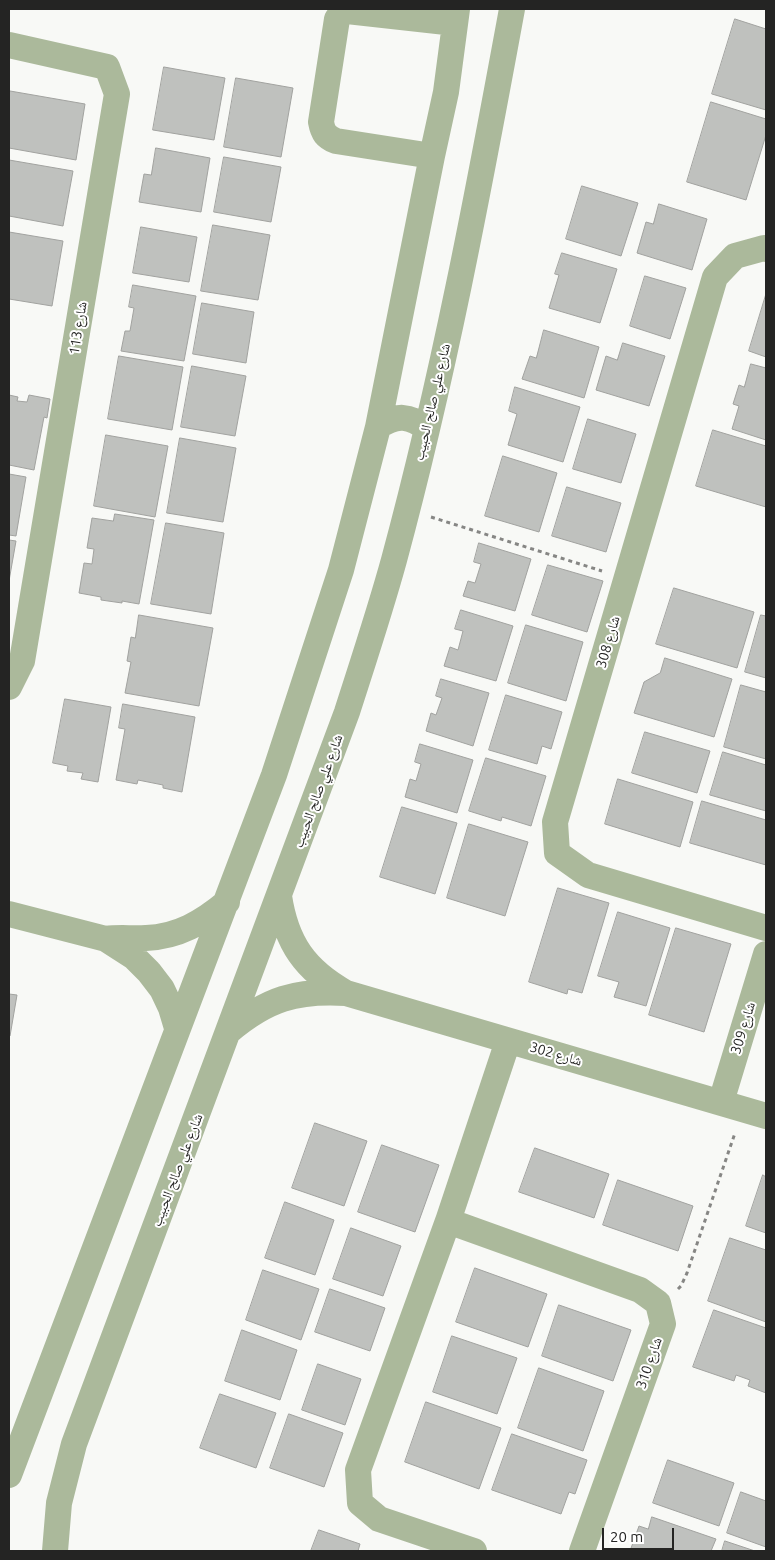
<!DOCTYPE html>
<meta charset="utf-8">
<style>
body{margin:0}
#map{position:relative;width:775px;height:1560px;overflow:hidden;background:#f8f9f6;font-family:Ubuntu,sans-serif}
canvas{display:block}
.frame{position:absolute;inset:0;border:10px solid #242423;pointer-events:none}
.scale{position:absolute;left:602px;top:1528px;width:72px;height:22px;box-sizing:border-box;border:2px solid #242423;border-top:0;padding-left:6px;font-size:15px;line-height:18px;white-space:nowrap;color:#242423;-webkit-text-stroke:4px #fff;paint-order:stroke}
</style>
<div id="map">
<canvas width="775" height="1560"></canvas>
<div class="frame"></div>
<div class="scale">20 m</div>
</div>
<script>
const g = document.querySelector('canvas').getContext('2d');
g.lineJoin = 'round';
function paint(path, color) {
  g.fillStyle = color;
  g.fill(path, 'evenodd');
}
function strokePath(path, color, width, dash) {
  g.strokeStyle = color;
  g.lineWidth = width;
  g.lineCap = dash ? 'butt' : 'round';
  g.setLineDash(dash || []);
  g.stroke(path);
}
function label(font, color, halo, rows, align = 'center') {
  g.font = font + ' Ubuntu,"Noto Naskh Arabic",sans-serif';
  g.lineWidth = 4;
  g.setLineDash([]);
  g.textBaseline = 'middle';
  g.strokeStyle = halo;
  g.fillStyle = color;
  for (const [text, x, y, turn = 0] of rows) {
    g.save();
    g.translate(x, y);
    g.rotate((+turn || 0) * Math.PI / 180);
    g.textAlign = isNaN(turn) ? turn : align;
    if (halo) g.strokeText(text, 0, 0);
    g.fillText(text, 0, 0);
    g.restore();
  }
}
const building = new Path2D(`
 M735,19L766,29V110L712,94Z
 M164,67L225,78L214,140L153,130Z
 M236,78L293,88L281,157L224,147Z
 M10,91L85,104L76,160L9,148V101Z
 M711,102L766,119V135L746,200L687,182Z
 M156,148L210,158L201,212L139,202L144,174L151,175Z
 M224,157L281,167L271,222L214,212Z
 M9,160L73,171L63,226L9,216Z
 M582,186L638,203L621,256L566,239Z
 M659,204L707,219L692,270L637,253L646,222L653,224Z
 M213,225L270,235L258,300L201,291Z
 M141,227L197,237L189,282L133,273Z
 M9,232L63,241L52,306L9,299Z
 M562,253L617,269L600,323L549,308L559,275L555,274Z
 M645,276L686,288L670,339L630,326Z
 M133,285L196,296L184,361L121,351L125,331H130L134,308L129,307Z
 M766,294V357L749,351Z
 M202,303L254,312L246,363L193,354Z
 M544,330L599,347L584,398L522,379L530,356L536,358Z
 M623,343L665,356L649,406L596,390L606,356L617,360Z
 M119,356L183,367L172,430L108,419Z
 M751,364L766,368V440L732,429L739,406L733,404L739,385L744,387Z
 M192,366L246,376L235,436L181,427Z
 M515,387L580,407L563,462L508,445L517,414L509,411Z
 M9,395L18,397L17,401L27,402L29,395L50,399L47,418L44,417L34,470L9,465Z
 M588,419L636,434L621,483L573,469Z
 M713,430L766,446V507L696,486Z
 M106,435L168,446L155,517L94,506Z
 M180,438L236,448L223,522L167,513Z
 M503,456L557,473L539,532L485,516Z
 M9,474L26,477L16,536L9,535Z
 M567,487L621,503L606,552L552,536Z
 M115,514L154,520L139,604L122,601V603L101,600V597L79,593L84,563L92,564L94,549L87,548L92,518L113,521Z
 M166,523L224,533L211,614L151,604Z
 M9,540L16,541L9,581Z
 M479,543L531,559L515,611L463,596L468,581L475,583L481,564L474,562Z
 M548,565L603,581L587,632L532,615Z
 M674,588L754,612L737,668L656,644Z
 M461,610L513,626L496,681L444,666L450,647L458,650L463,631L455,629Z
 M139,615L213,628L199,706L125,693L131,662L127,661L131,637L135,638Z
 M761,615L766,616V678L745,672Z
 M526,625L583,642L566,701L508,683Z
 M665,658L732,679L714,737L634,713L644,682L660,673Z
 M441,679L489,693L473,746L426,731L431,713L436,715L442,698L436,696Z
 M741,685L766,692V759L724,747Z
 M506,695L562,712L551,749L542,746L537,764L489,750Z
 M65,699L111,707L98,782L81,779L83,773L67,771L68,766L53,763Z
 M123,704L195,717L182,792L163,788V785L138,780L137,784L116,780L125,729L119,728Z
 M645,732L710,751L697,793L632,773Z
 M420,744L473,760L457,813L405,797L410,779L416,781L421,764L415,762Z
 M723,752L766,765V811L710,795Z
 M486,758L546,776L531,826L502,817L501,821L469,811Z
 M618,779L693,802L680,847L605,824Z
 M702,801L766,820V865L690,843Z
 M402,807L457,823L435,894L380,877Z
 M469,824L528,842L505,916L447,898Z
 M558,888L609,903L582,993L568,989L567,994L529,982Z
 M618,912L670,928L646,1006L614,997L619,982L598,976Z
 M676,928L731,944L704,1032L649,1015Z
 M9,994L17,995L10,1036H9Z
 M315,1123L367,1141L344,1206L292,1188Z
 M382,1145L439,1165L415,1232L358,1212Z
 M535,1148L609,1174L594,1218L519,1192Z
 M763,1175L766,1177V1233L746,1226Z
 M618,1180L693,1206L678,1251L603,1225Z
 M285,1202L334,1220L315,1275L265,1258Z
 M351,1228L401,1246L383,1296L333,1279Z
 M730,1238L766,1250V1322L708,1301Z
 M475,1268L547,1294L528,1347L456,1322Z
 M263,1270L319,1289L301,1340L246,1320Z
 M330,1289L385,1308L370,1351L315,1332Z
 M559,1305L631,1330L613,1381L542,1356Z
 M714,1310L766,1328V1393L748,1386L750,1380L736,1375L734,1381L693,1367Z
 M242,1330L297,1350L280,1400L225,1381Z
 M452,1336L517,1358L497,1414L433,1392Z
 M318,1364L361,1379L345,1425L302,1410Z
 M539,1368L604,1391L583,1451L518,1428Z
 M220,1394L276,1413L256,1468L200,1448Z
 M426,1402L501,1428L479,1489L405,1462Z
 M289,1414L343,1433L324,1487L270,1468Z
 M512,1434L587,1460L575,1494L569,1492L561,1514L492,1490Z
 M668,1460L734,1483L719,1526L653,1503Z
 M741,1492L766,1501V1547L727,1533Z
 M652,1517L716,1539L711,1551H630L639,1526L648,1529Z
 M319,1530L360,1544L358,1551H311Z
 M725,1541L755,1551H722Z`);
const path = new Path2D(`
 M431,517L602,571
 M678,1289L681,1286L687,1273L735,1133`);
const minor = new Path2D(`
 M9,45L107,67L117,94L22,661L9,687
 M432,156L336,141C326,137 323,133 321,122L337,19L342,12L347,11L455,23
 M766,249L764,248L735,256L715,277L555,822L557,853L588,875L766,928
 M378,427C396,414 410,415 427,429
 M279,896C286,943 305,970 346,993L766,1116
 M9,914L106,939L134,957L149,972L162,989L171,1008L177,1028
 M106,939C120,937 132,939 146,938C178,937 203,922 227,902
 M229,1031C267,999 296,990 346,993
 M721,1102L766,954
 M448,1221L640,1290L658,1303L663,1324L582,1551
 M9,1475L274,775L341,570L378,427L432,156L446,92L457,9
 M55,1551L59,1503L74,1444L347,712C363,662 380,611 394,560C443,379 478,194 512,9
 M474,1551L379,1519L360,1503L358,1470L448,1221L508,1041`);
const streetNames = [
 ["شارع 113",78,328,-81],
 ["شارع علي صالح الحبيب",432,402,-77],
 ["شارع 308",608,642,-74],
 ["شارع علي صالح الحبيب",318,791,-70],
 ["شارع 309",743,1028,-73],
 ["شارع 302",556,1054,16],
 ["شارع علي صالح الحبيب",177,1170,-69],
 ["شارع 310",649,1363,-71]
];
paint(building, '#bfc1be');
strokePath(building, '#a1a29f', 1);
strokePath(path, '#868684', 3, [4, 4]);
strokePath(minor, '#abb99b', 26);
label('14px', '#242423', '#fff', streetNames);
</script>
